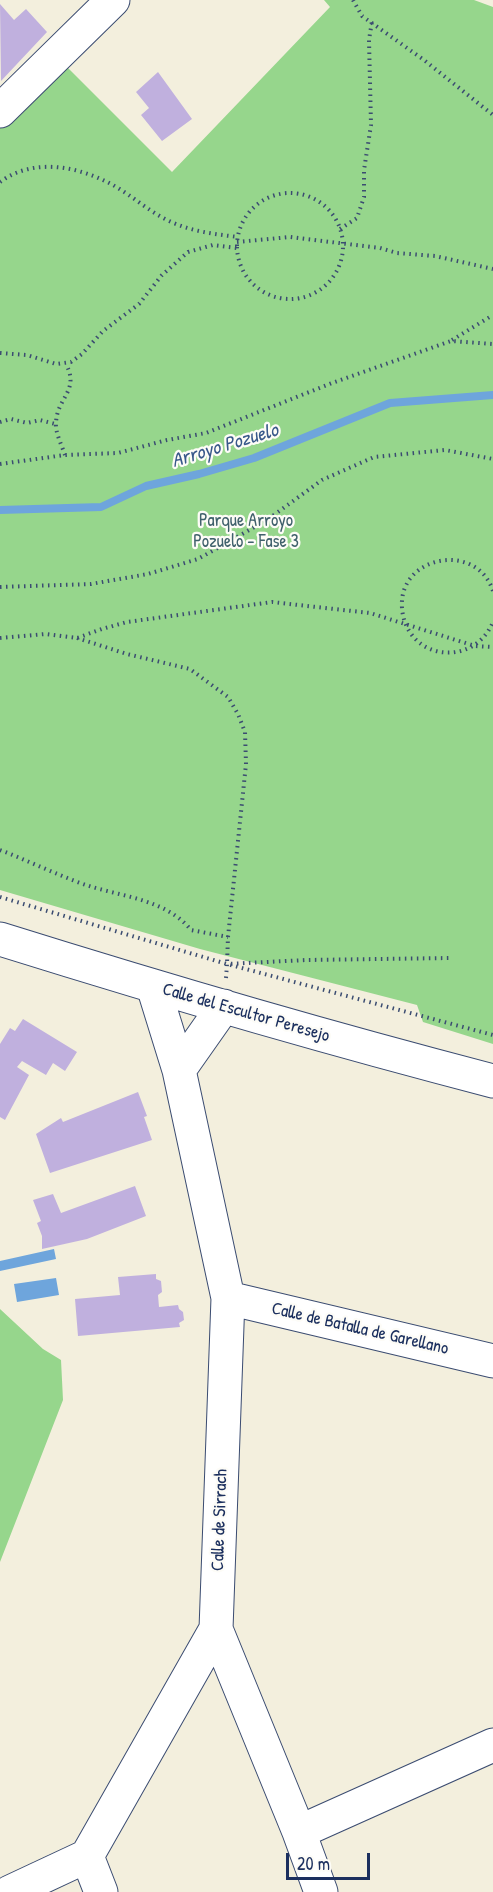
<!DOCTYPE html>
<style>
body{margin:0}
#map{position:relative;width:493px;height:1892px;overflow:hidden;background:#f3efdd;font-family:"Patrick Hand",sans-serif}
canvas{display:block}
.scale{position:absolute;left:286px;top:1853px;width:84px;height:27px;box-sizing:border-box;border:3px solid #1b2f5e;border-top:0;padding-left:8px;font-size:18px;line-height:21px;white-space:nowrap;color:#1b2f5e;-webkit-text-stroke:4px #fdfcf7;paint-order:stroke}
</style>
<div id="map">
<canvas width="493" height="1892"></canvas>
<div class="scale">20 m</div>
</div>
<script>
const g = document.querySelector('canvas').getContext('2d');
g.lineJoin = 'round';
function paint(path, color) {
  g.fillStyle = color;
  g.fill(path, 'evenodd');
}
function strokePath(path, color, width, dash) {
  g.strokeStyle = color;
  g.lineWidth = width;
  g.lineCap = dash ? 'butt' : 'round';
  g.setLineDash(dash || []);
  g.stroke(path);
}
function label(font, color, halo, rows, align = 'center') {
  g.font = font + ' "Patrick Hand",sans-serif';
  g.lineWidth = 4.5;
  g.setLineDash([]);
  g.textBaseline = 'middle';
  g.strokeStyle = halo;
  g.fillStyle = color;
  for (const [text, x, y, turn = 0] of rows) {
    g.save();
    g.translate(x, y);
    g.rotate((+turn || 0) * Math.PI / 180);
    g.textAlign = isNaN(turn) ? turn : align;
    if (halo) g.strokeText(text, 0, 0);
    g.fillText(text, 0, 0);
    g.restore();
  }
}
const green = new Path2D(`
 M324,0H474L493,7V1044L423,1022L417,1005L200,949L0,890V127L64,64L172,172L330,7Z
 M0,1309L43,1349L61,1360L63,1400L0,1562Z`);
const water = new Path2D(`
 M54,1249L56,1259L0,1271V1261Z
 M56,1278L59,1295L17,1302L14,1284Z`);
const stream = new Path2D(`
 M0,510L101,507L146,486L199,474L254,458L390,403L493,395`);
const building = new Path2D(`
 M0,4L14,20L26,9L47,32L1,81Z
 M158,72L192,119L162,141L141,115L149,108L136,92Z
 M23,1019L77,1052L65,1071L53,1063L46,1075L22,1061L17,1067L29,1075L5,1120L0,1117V1044L10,1028L15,1031Z
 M138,1092L147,1116L144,1117L152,1140L50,1173L36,1134L61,1118L63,1122Z
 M135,1186L146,1216L87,1239L42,1249V1236L37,1223L41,1221L33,1200L53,1194L61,1213Z
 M156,1274V1279L161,1281L162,1292L158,1295L159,1307L178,1305L179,1309L183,1312L184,1320L179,1323L180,1327L78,1336L75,1299L120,1295L118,1277Z`);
const path = new Path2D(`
 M353,0L362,16L424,60L493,115
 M0,182C31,159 72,165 105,181C127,191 145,209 167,220C189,231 213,234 238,237
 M237 246a53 53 0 1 1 106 0a53 53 0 1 1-106 0Z
 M340,229L357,218L364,197V170L371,125L369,40L372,21
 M237,242L290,237L380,248L397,253L435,256L493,269
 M452,340L493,315
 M0,353L27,355L56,364L71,362L82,354L103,331L139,304L162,275L188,252L213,245L237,248
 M0,422L11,419L27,423L40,420L55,424
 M65,455C62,446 55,432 56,423C57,397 80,391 66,364
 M0,464L65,455L118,453L167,440L206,433L332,383L451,341L493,344
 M0,587L91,584L148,574L198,559L267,520L322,480L374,457L445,450L493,459
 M493,591C477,541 398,555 402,608C406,660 473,669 493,622
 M0,638L46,634L77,638L102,629L127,622L272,602L370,613L475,646L493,647
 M77,638L127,654L190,669L228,697L238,714L245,732L246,764L228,937L227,964
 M0,850C29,861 57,875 86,885C122,897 166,899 191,930L228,937
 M0,897L227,964L493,1035
 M226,978L227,964L306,960L450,958`);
const minor = new Path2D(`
 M0,111L113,0
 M0,939C163,990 327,1038 493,1081
 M179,1070L224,1006
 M228,1298L493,1361
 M216,1629L299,1832L321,1892
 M299,1832L493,1745
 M87,1856L101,1892
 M10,1892L87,1856L216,1629L228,1298L179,1070L153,986`);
const parkNames = [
 ["Parque Arroyo",246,521],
 ["Pozuelo - Fase 3",246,542]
];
const streetNames = [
 ["Calle del Escultor Peresejo",246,1013,16],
 ["Calle de Batalla de Garellano",360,1329,13],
 ["Calle de Sirrach",220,1520,-88]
];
const waterNames = [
 ["Arroyo Pozuelo",225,446,-17]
];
paint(green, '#96d68c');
paint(water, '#6ea5dc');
strokePath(stream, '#6ea5dc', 8);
paint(building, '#c0b0de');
strokePath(minor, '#3b4c71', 35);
strokePath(path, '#3b4c71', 4, [1.5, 4.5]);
strokePath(minor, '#fff', 33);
label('18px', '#40616c', '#fdfcf7', parkNames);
label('18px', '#1b2f5e', '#fdfcf7', streetNames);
label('italic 20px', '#38588a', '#fdfcf7', waterNames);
</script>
